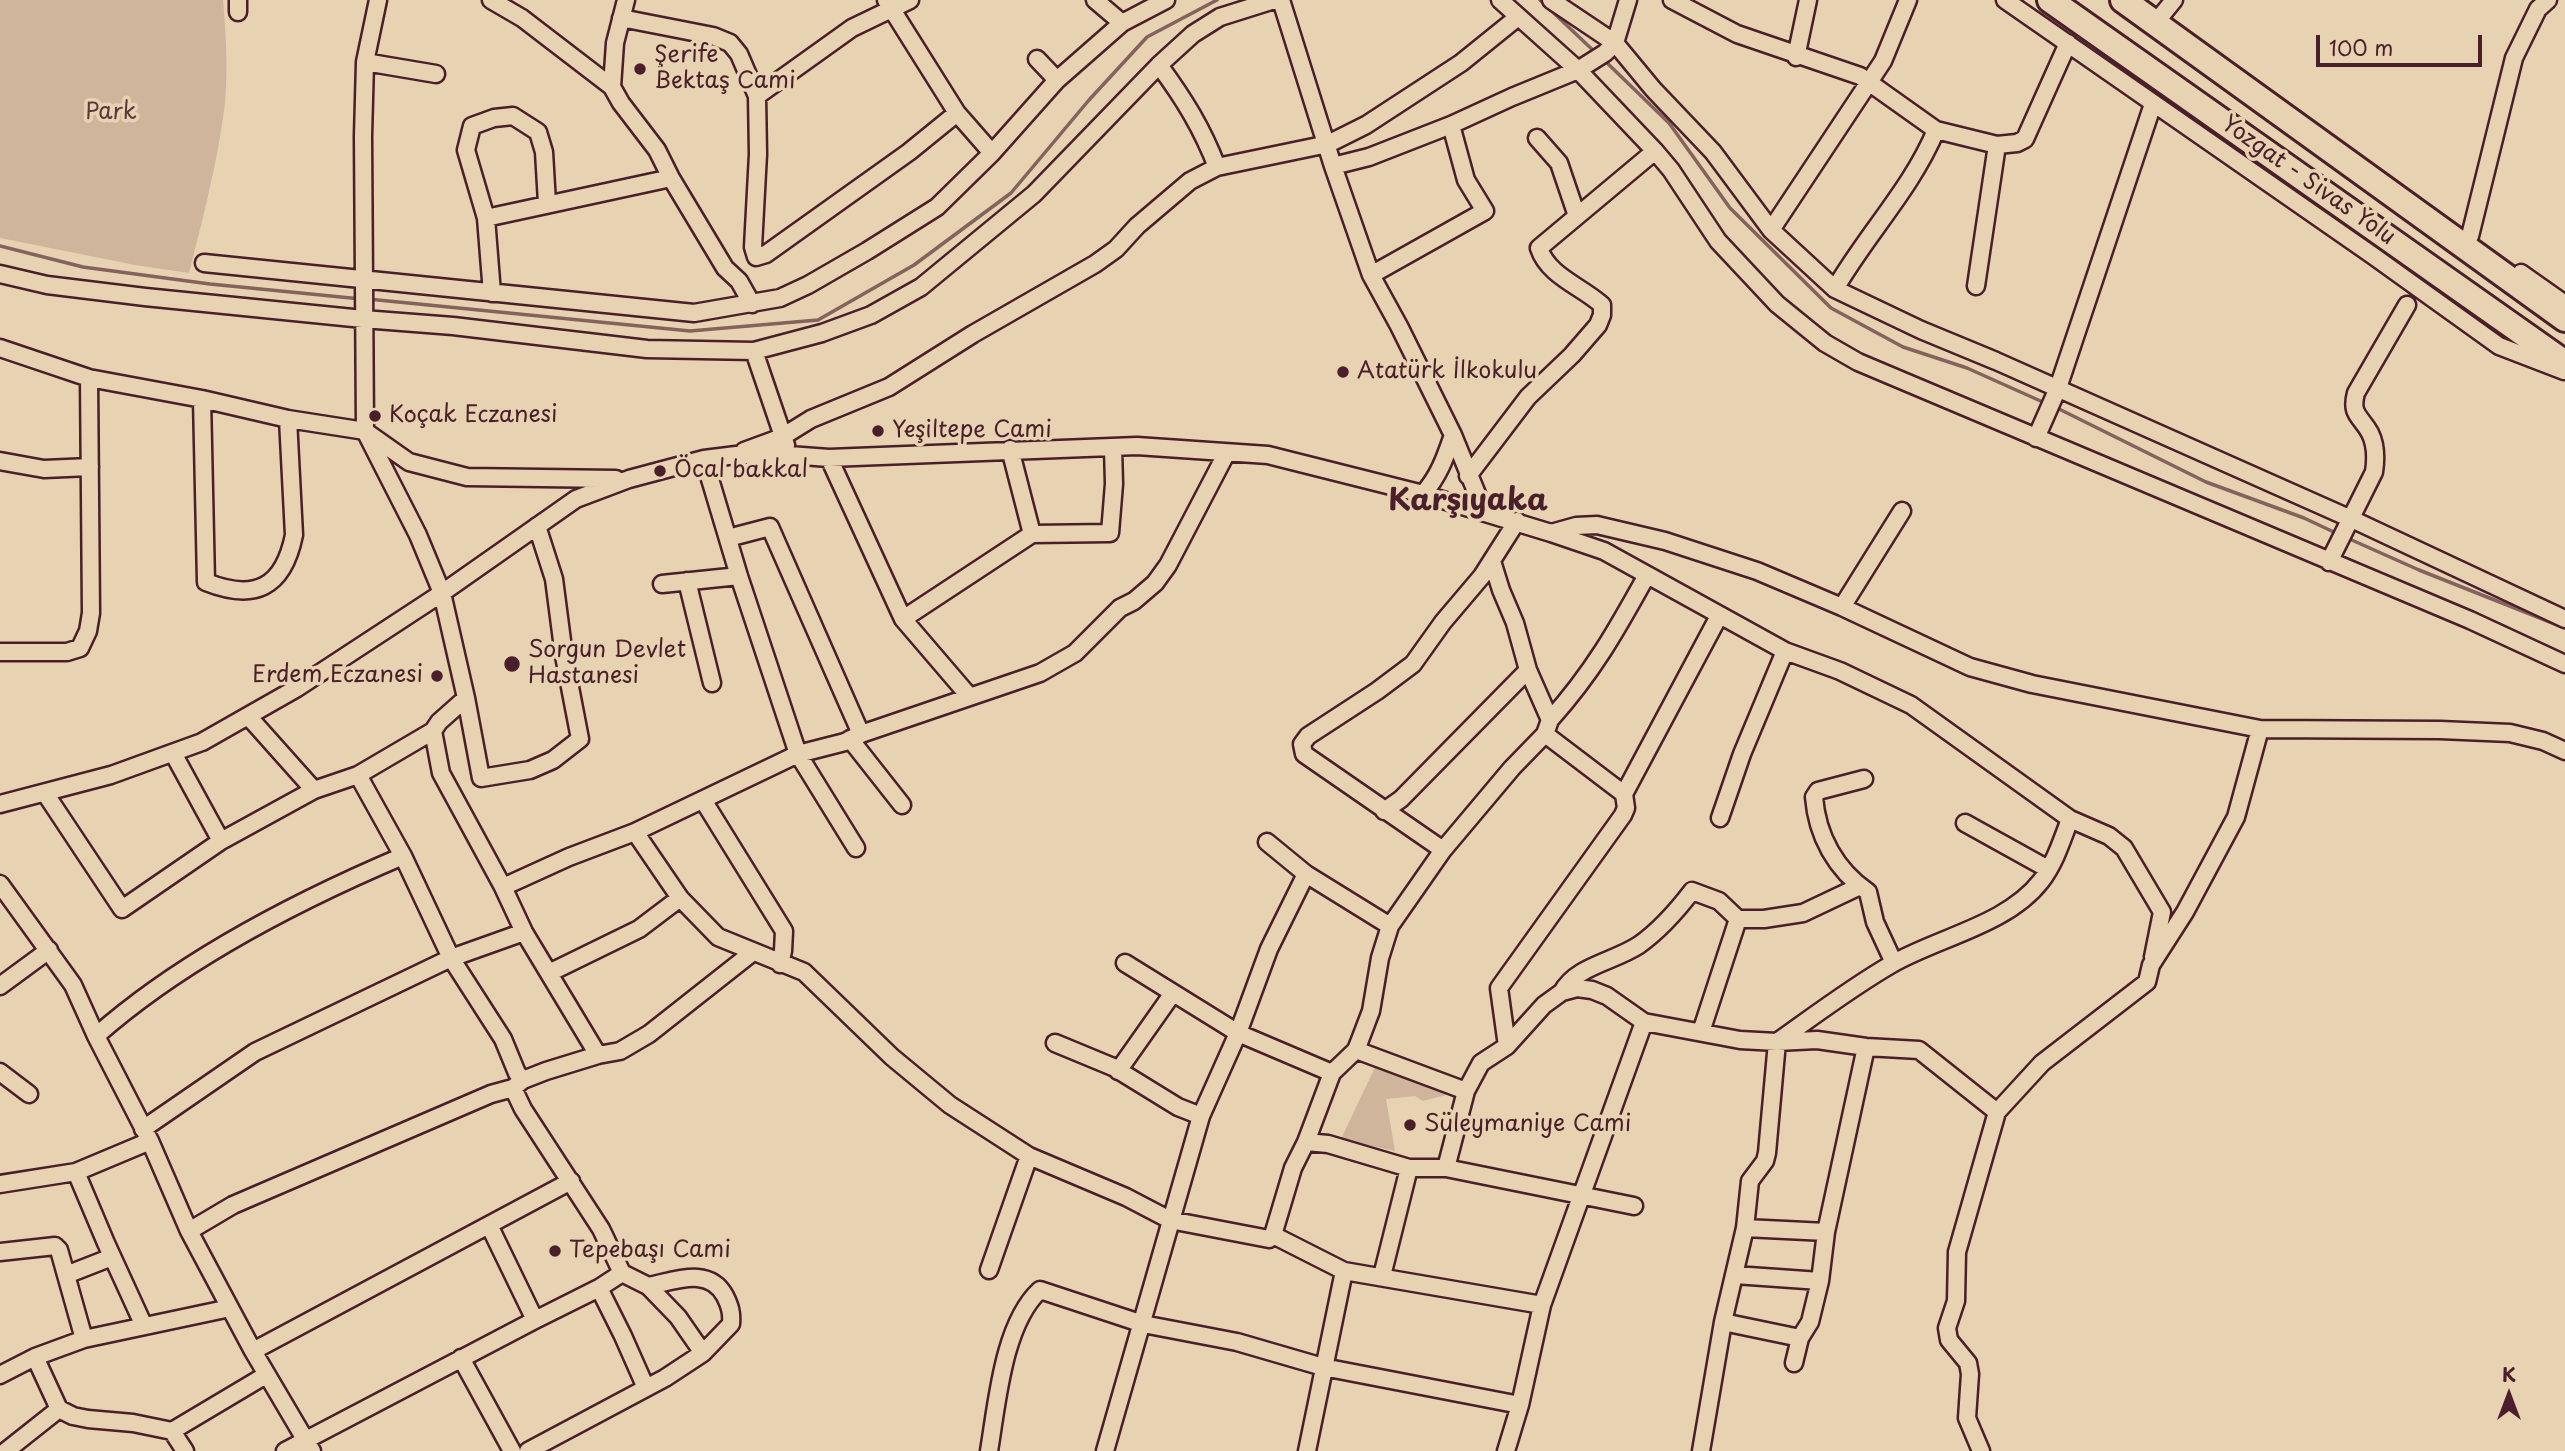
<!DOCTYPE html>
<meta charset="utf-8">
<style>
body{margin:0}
#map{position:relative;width:2565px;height:1451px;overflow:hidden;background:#e7d3b1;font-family:"Playpen Sans",sans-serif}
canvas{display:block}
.north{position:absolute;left:2474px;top:1360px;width:70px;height:70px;-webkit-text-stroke:5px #e7d3b1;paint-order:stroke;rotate:0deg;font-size:19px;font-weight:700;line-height:28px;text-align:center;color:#4a1f2b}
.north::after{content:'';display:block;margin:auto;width:24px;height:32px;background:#4a1f2b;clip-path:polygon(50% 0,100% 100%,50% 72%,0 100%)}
.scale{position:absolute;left:2316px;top:35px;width:166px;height:32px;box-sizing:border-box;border:4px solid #4a1f2b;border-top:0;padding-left:9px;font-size:21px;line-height:24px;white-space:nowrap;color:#4a1f2b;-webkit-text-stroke:5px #e7d3b1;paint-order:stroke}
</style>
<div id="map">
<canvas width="2565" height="1451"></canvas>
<div class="north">K</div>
<div class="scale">100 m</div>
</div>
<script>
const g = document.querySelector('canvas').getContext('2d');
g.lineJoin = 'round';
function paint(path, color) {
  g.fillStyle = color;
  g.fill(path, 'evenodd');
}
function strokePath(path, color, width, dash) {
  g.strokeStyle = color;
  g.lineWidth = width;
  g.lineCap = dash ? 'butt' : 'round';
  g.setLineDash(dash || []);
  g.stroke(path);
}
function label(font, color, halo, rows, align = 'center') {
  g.font = font + ' "Playpen Sans",sans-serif';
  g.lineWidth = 7;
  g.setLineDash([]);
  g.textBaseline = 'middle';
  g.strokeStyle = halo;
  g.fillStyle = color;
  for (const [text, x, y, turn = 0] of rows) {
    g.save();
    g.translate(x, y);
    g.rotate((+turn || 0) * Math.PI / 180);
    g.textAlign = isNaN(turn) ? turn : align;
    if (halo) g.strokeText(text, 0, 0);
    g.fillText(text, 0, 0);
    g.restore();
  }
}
const green = new Path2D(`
 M0,0H223C226,34 228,69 225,103C218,161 203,217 189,273L135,265L0,238Z
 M1377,1063L1448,1090L1446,1095L1423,1101L1415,1096L1386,1099L1395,1151L1341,1139Z`);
const stream = new Path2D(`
 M1540,0L1597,54
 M1603,59L1669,123L1730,208L1831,308L1903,347L1967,368L2045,403
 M0,246L83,267L210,284L361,299
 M368,299L690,331L818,320L914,265L1011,193L1089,100L1147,37L1217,0
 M2055,407L2206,482L2304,518L2338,534
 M2345,537L2419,570L2565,628`);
const minor = new Path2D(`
 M238,0V12
 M378,0L365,62L363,136L365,431L418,535L442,593L466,698L481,778L530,770L553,760L580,739L564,656L554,579L537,526
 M491,0L522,18L612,87L621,103L657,150L671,178L725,268L739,281L752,304
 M886,0L957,113L992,153
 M1095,0L1122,23
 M1281,0L1333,166L1371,275L1399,326L1453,435L1484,511
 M1500,0L1578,70L1655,151L1671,170L1718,241L1777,304L1825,343L1858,362L2470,620L2565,664
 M1551,0L1615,43L1653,89L1713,152L1771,230L1835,289L1921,330L1996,361L2358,522L2565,619
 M1672,0L1737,34L1860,76L1936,130L1997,145L2017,143L2025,139L2068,43
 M2005,0L2372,255L2499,346L2564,371
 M621,18L713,36L730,43L739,54L757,96L758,154L753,247L756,257L766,254L909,152L957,113
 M2157,21L2174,0
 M1796,57L1808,0
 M1037,59L1057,80
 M365,62L436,74
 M1159,65C1184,99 1202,128 1217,167
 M612,87L615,43L626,0
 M757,96L852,28L910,0
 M1537,138L1559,163L1577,216
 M1333,166L1369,157L1451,125L1512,97L1578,70L1605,53L1615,43L1628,0
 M486,218L671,178
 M1771,230L1883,61L1908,0
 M2470,236L2514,58L2538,9L2548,0
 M204,263L694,313L780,298L808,285L867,251L937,207L992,153L1057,80L1122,23L1166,0
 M2521,273L2565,304
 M0,274L47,285L145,297L363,319L453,326L647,349L754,351L822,333L871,315L921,287L1034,194L1159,65L1193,34L1220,17L1274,0
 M1371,275L1485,211L1466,180L1451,125
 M1976,286L1997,145
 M1835,289C1866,235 1912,188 1936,130
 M492,293L486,218L466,150L472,126L494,118L513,116L538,132L544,152L547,203
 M0,348L89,378L202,399L288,419L365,431L409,462L467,477L616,479
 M754,351L786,445
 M202,399L206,582C254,601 283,589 294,535L288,419
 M2036,438L2058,388L2153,104
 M1010,449L1032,534
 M744,451L782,437L811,419L889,387L973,334L1095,264L1116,249L1137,226L1190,181L1217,167L1328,144L1366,125L1461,63L1518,17
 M829,458L903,619L969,696
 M704,459L739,576L798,754L856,848
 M0,461L44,469L90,467
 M1468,476L1528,397L1572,355L1598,325L1602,315V305C1581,286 1548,276 1539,248L1655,151
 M1423,494C1439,476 1445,458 1453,435
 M1551,533L1604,551L1785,651L1840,671L1911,705L2070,819L2109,836L2124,848L2162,912L2153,957
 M728,538L770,527L861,734
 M2329,562L2374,472C2376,459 2376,445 2370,433C2361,416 2350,415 2356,393L2407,305
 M687,581L712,683
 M662,584L739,576
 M1842,607L1902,511
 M903,619L1032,534L1110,533L1114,484L1113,447
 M0,652H67L80,648L88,631L91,613L89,378
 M466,698L439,722L433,731L441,773L503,887L524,932L598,1055
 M248,716L314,790
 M1550,720C1593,672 1616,631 1647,575
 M850,739L902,805
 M173,753L221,841
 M358,775L403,856L451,958L503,1039L517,1073L523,1080
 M1864,779L1818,791L1814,797C1817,836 1836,870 1868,892L1875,922L1894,963
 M45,793L122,909L221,841L314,790L358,775L433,731
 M1624,794L1719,616
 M703,800L784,931L783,951L780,964
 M0,804L111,775L202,742L297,688L442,593L576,499L629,479L704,459L736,455H789L829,458L1137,446L1268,455L1423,494L1551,533L1576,526L1597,525L1665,541L1757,571L1842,607L1970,667L2032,684L2260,729L2440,730L2510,733L2543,741L2565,751
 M1384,811L1401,799L1528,670
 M1720,818L1742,754L1785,651
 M1965,823L2048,869
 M635,832L680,898L718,937L804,972L892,1057L950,1105L1029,1156L1126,1197L1170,1220L1269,1239L1273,1235L1293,1168L1306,1142L1328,1144L1409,1168H1446L1466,1091L1481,1063L1507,1046L1544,1005L1562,992L1577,988L1592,990L1607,996L1644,1022L1740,1040L1777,1042C1815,1015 1852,987 1892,964C1939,937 2007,925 2041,881C2055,863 2062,840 2070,819
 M1267,842L1306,874
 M1443,850L1304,754L1302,744L1308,736L1377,691L1413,664L1443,622L1482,576L1517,521
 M0,884L73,985L96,1036L150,1141L189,1231L253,1351L312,1451
 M503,887L569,857L635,832L798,754L845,742L861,734L1040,673L1075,653L1120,608L1134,601L1155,583L1168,565L1226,454
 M1125,963L1238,1033L1332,1073
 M549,973L639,929L680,898
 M0,986L49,950
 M1562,992C1576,966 1613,962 1639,945C1660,930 1676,912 1692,891L1719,901L1738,919H1764L1803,913L1860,886
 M1701,1032L1738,919
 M96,1036C183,959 297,901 403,856
 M1055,1043L1113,1067L1178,1107L1201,1116
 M1507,1046L1499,988L1623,815L1626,808L1624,794L1545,734
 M1356,1050L1466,1091
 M1118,1071L1173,993
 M0,1072L29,1094
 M513,1088L523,1109L601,1229L622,1273L648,1286L678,1317L703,1353
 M143,1129L255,1052L451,958L524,932
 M1306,1142L1332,1073L1356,1050L1360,1040L1371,1011L1380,958L1390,926L1443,850L1512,768L1545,734L1550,720L1528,670L1515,623L1501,590L1492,561
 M1446,1168L1634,1206
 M76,1172L106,1243L144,1326
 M0,1184L76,1172L150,1141
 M489,1225L535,1320
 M1745,1228L1826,1232
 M189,1231L233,1205L491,1094L513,1088L523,1080L546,1071L598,1055L620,1051L649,1034L753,952
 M1273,1235L1344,1271L1542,1305
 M0,1252L55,1246L59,1250L84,1339
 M989,1270L1029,1156
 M66,1275L112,1257
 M1735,1275L1820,1281
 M1382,1276L1409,1168
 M599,1288L623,1336L646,1388
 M1723,1322L1800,1338
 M253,1351L571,1181
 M35,1357L59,1409L73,1416L88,1419L133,1423L172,1431L266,1375
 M461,1358L512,1451
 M1794,1363L1800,1338L1810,1322L1820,1281L1826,1232L1866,1047
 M0,1375L35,1357L84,1339L230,1308
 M172,1431L185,1451
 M6,1451L59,1409
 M285,1451L535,1320L599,1288L622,1273
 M528,1451L665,1378L703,1353L731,1324C732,1313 730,1306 725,1296C709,1266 675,1281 648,1286
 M989,1451C997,1404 1003,1324 1040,1290L1143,1324L1237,1342L1323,1367L1520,1405
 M1105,1451L1201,1116L1238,1033L1269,949L1306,874L1390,926
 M1307,1451L1344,1271
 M1506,1451L1520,1405L1542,1305L1644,1022
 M1701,1451L1723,1322L1745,1228L1750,1181L1765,1161L1767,1153L1777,1042L1817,1040L1866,1047L1919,1050L1997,1112
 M1981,1451L1967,1418L1970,1374L1968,1363L1949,1340L1947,1328L1956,1301L1957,1252L1997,1112L2042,1063L2147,982L2151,965L2185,912L2236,817L2260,729`);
const highway = new Path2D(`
 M2050,0L2565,363
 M2123,0L2565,319`);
const markers = [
 [640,69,7,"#4a1f2b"],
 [1343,372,7,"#4a1f2b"],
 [375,416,7,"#4a1f2b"],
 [878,431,7,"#4a1f2b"],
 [660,471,7,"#4a1f2b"],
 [512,664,9,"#4a1f2b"],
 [437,676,7,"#4a1f2b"],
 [1410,1125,7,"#4a1f2b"],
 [555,1251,7,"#4a1f2b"]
];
const poiNames = [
 ["Şerife",654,56],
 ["Bektaş Cami",654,82],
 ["Atatürk İlkokulu",1357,372],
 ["Koçak Eczanesi",389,416],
 ["Yeşiltepe Cami",892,431],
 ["Öcal bakkal",674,471],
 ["Sorgun Devlet",528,651],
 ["Hastanesi",528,677],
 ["Erdem Eczanesi",423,676,"right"],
 ["Süleymaniye Cami",1424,1125],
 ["Tepebaşı Cami",569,1251]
];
const parkNames = [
 ["Park",111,113]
];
const streetNames = [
 ["Yozgat - Sivas Yolu",2308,181,35]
];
const districtNames = [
 ["Karşıyaka",1468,502]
];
paint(green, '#ceb59b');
strokePath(stream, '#84625d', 3.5);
strokePath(minor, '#4a1f2b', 21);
strokePath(highway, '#4a1f2b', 30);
strokePath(minor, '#e7d3b1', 16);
strokePath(highway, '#e7d3b1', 24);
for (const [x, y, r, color] of markers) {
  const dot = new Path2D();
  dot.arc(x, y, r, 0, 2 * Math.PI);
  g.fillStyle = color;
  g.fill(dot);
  strokePath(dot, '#e7d3b1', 2.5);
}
label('23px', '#4a1f2b', '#e7d3b1', poiNames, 'left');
label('23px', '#5e363c', '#e7d3b1', parkNames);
label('23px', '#4a1f2b', '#e7d3b1', streetNames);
label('bold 30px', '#4a1f2b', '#e7d3b1', districtNames);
</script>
